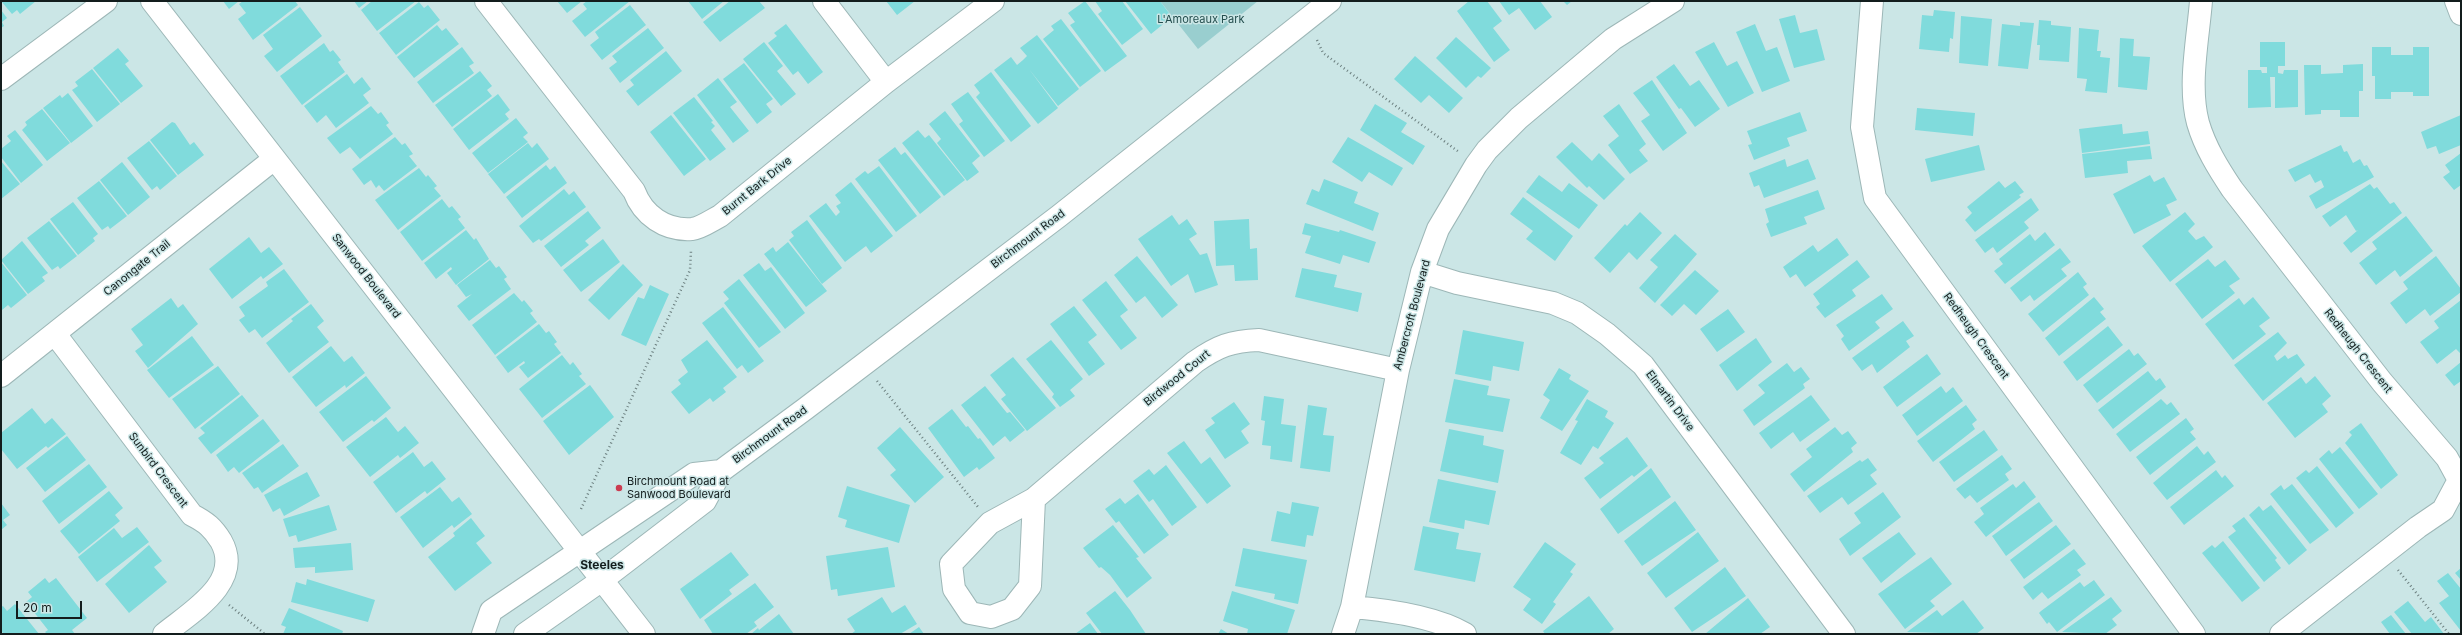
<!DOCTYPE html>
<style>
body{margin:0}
#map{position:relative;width:2462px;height:635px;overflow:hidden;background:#cbe6e6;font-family:Inter,sans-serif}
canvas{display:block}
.frame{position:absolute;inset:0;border:2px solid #131d1d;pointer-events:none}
.scale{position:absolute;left:16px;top:601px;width:66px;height:18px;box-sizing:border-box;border:2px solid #131d1d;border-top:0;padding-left:5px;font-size:12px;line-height:14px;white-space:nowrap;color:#131d1d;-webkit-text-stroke:3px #cbe6e6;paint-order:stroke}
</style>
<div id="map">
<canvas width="2462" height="635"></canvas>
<div class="frame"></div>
<div class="scale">20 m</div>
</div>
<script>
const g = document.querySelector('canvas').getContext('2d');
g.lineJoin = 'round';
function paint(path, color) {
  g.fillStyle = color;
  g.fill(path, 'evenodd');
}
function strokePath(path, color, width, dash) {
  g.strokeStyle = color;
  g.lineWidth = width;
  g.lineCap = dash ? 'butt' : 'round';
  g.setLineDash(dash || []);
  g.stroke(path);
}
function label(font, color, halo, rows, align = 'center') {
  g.font = font + ' Inter,sans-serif';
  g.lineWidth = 3;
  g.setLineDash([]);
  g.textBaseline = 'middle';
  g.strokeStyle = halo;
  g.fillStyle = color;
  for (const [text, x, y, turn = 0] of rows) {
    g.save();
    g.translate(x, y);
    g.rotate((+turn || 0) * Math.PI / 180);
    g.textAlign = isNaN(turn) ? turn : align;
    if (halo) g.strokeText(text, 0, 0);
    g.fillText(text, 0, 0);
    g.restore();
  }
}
const green = new Path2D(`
 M1160,1H1258L1198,49Z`);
const building = new Path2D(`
 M1,1H36L20,14L17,10L12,14Z
 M223,1H239L229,9Z
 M243,1H295L298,5L253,40L238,19L246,13L239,4Z
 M354,1H368L359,8Z
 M372,1H416L377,31L361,10Z
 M557,1H582L567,13Z
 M587,1H630L585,37L572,21L587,9L583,4Z
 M688,1H724L702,19Z
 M730,1H759L765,8L720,42L703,22Z
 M886,1H915L897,15Z
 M1085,1L1127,56L1105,72L1070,25L1075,22L1068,13Z
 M1095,1H1122L1143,29L1122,45L1098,14L1102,11Z
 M1125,1H1160L1172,17L1151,34Z
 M1469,1H1487L1502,21L1493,28L1510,50L1494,62L1457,11Z
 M1499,1H1540L1552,17L1535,30L1519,8L1509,15Z
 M1563,1H1572L1567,5Z
 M419,2L424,8L428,5L440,20L396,55L379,33Z
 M630,5L646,25L602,60L590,45L599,38L595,32Z
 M300,7L322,36L277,72L264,56L273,49L263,35Z
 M1,10L7,18L2,22L4,26L1,28Z
 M1934,10L1955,12L1953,39L1950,38L1949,52L1919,49L1922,15L1933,16Z
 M1795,15L1800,33L1817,29L1825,60L1794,68L1779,19Z
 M1961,16L1992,19L1988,66L1959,63Z
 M1061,19L1101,71L1080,87L1043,39L1054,30L1051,26Z
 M2039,20L2051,21V25L2071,27L2069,62L2039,60L2040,45H2037Z
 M2020,22L2034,23L2028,69L1998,66L2002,24L2020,26Z
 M786,24L823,72L808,84L798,71L793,75L768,43L777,36L774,33Z
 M1755,24L1766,51L1777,47L1790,81L1762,92L1736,32Z
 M437,25L442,31L446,28L459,44L414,78L397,57Z
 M648,28L664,48L620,83L609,68L617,62L612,56Z
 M2079,28L2099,30L2097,51H2101L2100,57L2110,58L2107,93L2085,91L2087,79L2077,78Z
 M1037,35L1079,89L1058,106L1029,69L1058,108L1038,124L994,70L1011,57L1017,65L1023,60L1027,56L1020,48Z
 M1456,37L1491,68L1481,78L1478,76L1466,88L1436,58Z
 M2120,38L2134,39L2133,56L2150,57L2147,90L2118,87Z
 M764,42L783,66L777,71L796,94L781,106L743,59Z
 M1714,42L1727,66L1737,61L1754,93L1728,107L1695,52Z
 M2260,42H2285V66H2278V73L2283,74L2284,70H2298V107L2275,108V77H2270L2271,107L2248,108V70H2261L2262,73H2267V67H2260Z
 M324,43L330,52L333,50L341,60L338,62L345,72L302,105L280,76Z
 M462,47L474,63L469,66L474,73L433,103L417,82Z
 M2372,47H2391V55H2413V47H2429V96H2413V92H2391V99H2375V76H2372Z
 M118,48L129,61L125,64L143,86L121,103L93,68Z
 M666,51L682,71L638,106L626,91L634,85L630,80Z
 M1415,56L1463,98L1449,113L1429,95L1421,103L1394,79Z
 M744,63L773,99L766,104L772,112L757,124L723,79Z
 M1674,64L1690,86L1699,80L1720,109L1695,127L1681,108L1679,109L1656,77Z
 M2363,64V91H2359V117H2340V110H2321V114L2305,115L2304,65H2321V74L2343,73V65Z
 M92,69L120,104L97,122L72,90L78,86L75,82Z
 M480,71L492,86L487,90L492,96L452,127L435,105Z
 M991,72L1031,126L1011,142L976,97L980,93L974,85Z
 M347,74L354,84L362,77L371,89L363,95L369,103L336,128L326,115L317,123L304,106Z
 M718,78L737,102L730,107L749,131L733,143L697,95Z
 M1652,80L1687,133L1663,151L1641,121L1650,115L1633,93Z
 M968,92L1005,141L984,157L959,124L963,121L951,104Z
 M68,93L93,126L71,143L43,108L60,95L62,98Z
 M498,94L510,110L505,114L509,119L469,150L453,129Z
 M694,97L713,121L711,122L715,126L711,130L726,149L710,161L673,113Z
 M1375,104L1407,123L1401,132L1425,146L1413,165L1360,130Z
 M1619,104L1646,144L1639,150L1648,161L1630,174L1608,145L1619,136L1603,116Z
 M371,106L378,114L381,112L389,123L386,125L393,134L360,159L350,147L340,154L327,138Z
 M1917,108L1975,113L1973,136L1915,130Z
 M42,109L70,143L47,161L22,130L27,125L25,122Z
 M945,111L980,156L972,163L979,172L967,181L937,143L941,139L929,124Z
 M1800,112L1807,131L1787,138L1790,146L1754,160L1748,145L1752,144L1747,131Z
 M671,115L706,159L684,176L650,132Z
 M2461,115V145L2439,154L2436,146L2427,149L2421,132Z
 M516,118L528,133L523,137L528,142L488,173L472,153Z
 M172,122L175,123L190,145L194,142L204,155L178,175L150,140Z
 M2122,124L2123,134L2148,131L2150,144L2082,153L2079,129Z
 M15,130L43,165L21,183L1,157V149L11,141L7,136Z
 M918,130L925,138L929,135L965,180L944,196L902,143Z
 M395,137L402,145L405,143L413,154L409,156L417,166L384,191L379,185L376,188L371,180L364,185L352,169Z
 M1348,137L1403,168L1392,186L1369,172L1362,182L1332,162Z
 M149,141L177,176L160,190L157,186L152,190L127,158Z
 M1572,142L1592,161L1599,153L1625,179L1604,200L1589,186L1587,188L1556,157Z
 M528,143L532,148L537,143L549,159L504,194L488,174Z
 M1979,145L1985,170L1931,182L1925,159Z
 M2341,145L2344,152L2347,151L2353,163L2360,159L2364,166L2367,165L2374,177L2316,209L2309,196L2324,187L2321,180L2315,183L2310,174L2295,182L2288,170Z
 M2150,146L2152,159L2127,161L2128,173L2085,178L2082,154Z
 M895,147L901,155L905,152L941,197L920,214L878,160Z
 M2461,153V185L2454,190L2443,177L2450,172L2445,165Z
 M1785,159L1787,167L1808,159L1816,179L1764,198L1759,185L1754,187L1749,173Z
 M1,161L20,184L1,199Z
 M122,162L150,197L128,215L100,180Z
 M546,165L550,170L555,166L567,183L522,218L506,197Z
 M879,166L917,216L896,232L855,179L865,171L868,174Z
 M419,168L426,177L428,175L437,186L434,188L441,196L398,230L375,200Z
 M1539,175L1562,192L1569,183L1598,205L1579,229L1526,192Z
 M2150,175L2154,182L2164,177L2177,200L2166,205L2171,215L2134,234L2113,194Z
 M1324,179L1358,192L1354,203L1379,213L1373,231L1306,204L1312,189L1319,192Z
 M99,181L127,216L110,229L108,226L102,230L77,198Z
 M1999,181L2005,188L2015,181L2024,192L2019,195L2021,197L1975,232L1965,220L1972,213L1967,207Z
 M851,182L893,236L871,253L866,246L845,262L809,216L826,203L836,216L840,212L836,206L841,203L835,195Z
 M2370,184L2374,189L2377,187L2390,204L2394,202L2402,213L2351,253L2343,243L2358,230L2356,231L2346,215L2330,227L2322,216Z
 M564,189L569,195L574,191L586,207L541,241L539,239L533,243L519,226Z
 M1818,190L1825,209L1804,217L1807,224L1771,237L1766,224L1769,222L1765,209Z
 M1523,197L1573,236L1555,261L1526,239L1533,231L1510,214Z
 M2031,198L2039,210L2024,222L2029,228L1997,253L1993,247L1985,253L1975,240Z
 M442,199L449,208L452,206L461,217L458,219L465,228L422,261L400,232Z
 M73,202L98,234L93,238L95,241L78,255L50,219Z
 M588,211L601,228L585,241L589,245L561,267L544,246Z
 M1640,212L1662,233L1637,260L1629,252L1610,273L1594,258L1625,224L1627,226Z
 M2185,212L2195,224L2188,231L2196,240L2204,236L2213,247L2170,282L2142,246Z
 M1172,215L1179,225L1187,219L1197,234L1189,239L1200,255L1207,253L1218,285L1195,293L1188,274L1171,286L1138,239Z
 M2406,216L2433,251L2400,277L2395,270L2376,285L2359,263L2377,249L2372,242Z
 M1249,219L1250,249L1257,248L1258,280L1235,281L1234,265L1216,266L1214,221Z
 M807,220L842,268L822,284L789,240L794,236L791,232Z
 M49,221L77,256L60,269L58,266L52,270L27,238Z
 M1305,223L1339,232L1340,230L1376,242L1369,263L1343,255L1340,264L1305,253L1311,236L1302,234Z
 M466,230L474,240L476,238L489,259L456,285L447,273L452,269L451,267L436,279L424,263Z
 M2045,232L2055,245L2005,284L1994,271L2003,264L1999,259L2030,234L2035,241Z
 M1675,234L1697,254L1655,303L1639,288L1658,267L1650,260Z
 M249,237L261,253L269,247L283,264L263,279L261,276L232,299L209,269Z
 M1837,238L1849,255L1805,287L1796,274L1790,278L1783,267L1813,245L1818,252Z
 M603,239L620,262L581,292L563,270Z
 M22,241L48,273L42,277L45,281L28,294L1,260Z
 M788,242L827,291L806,307L764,254L773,247L776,252Z
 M2060,248L2071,262L2061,269L2067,276L2034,301L2030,295L2021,302L2010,288Z
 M1137,256L1178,305L1162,318L1145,296L1136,303L1114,275Z
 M2436,256L2461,289V292L2430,316L2425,309L2406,324L2390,303L2408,289L2403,282Z
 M2208,259L2215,267L2225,260L2240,279L2229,286L2235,293L2202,319L2175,284Z
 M490,260L496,268L499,266L507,277L504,279L511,289L469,321L457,306L472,294L466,297L457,285Z
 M1857,260L1870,277L1852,290L1856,296L1825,318L1816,307L1820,304L1813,294Z
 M1,262L27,295L11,308L8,305L2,310Z
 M759,263L765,271L771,267L805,313L785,329L743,275Z
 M623,264L643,285L609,320L588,300Z
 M1302,268L1337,275L1334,287L1362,293L1358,312L1295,297Z
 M284,269L309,302L262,338L255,329L249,333L239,320L245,316L239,307L268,286L266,282Z
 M1695,270L1719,291L1696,315L1684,304L1672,316L1660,305Z
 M2078,272L2087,284L2083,287L2089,295L2043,332L2028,314Z
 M739,279L781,332L759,348L724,303L729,299L723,292Z
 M1106,281L1128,310L1120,316L1137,338L1121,350L1082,300Z
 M650,285L669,294L646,346L621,335L638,297L644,299Z
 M514,293L522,302L524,300L533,311L530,313L537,322L495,355L472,325Z
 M1882,294L1893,309L1875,322L1880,328L1849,351L1841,339L1844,336L1836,325Z
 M2094,297L2104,309L2100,312L2106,319L2059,356L2045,338Z
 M2253,297L2270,318L2259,326L2266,334L2233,360L2205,324L2239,298L2244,305Z
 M171,298L178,308L183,304L198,324L148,368L135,351L143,345L131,329Z
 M2461,300V354L2456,349L2437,364L2420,342L2439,328L2434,321Z
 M311,304L324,321L317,327L329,342L289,373L266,343L293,321L291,319Z
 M1074,306L1097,335L1088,342L1105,364L1089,376L1050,324Z
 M723,307L764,361L748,373L742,365L737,369L702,323Z
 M1728,309L1745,332L1717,352L1700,329Z
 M1903,321L1914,336L1906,341L1910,347L1877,373L1872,364L1862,371L1852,358Z
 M539,324L546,333L549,331L557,342L554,344L561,353L528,378L519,367L525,363L524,361L508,373L496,357Z
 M2108,326L2123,345L2077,381L2063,362Z
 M1463,330L1524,342L1519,371L1493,366L1491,381L1455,374Z
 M2278,332L2287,343L2274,356L2277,361L2285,355L2288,359L2297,354L2305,365L2263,401L2234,365Z
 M192,336L214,365L169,398L147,370Z
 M1756,338L1772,362L1737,391L1719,365Z
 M707,340L737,377L723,388L726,392L713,402L710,398L689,414L671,392L681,384L678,380L688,372L681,360Z
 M1051,340L1083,379L1070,390L1075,396L1060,407L1052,397L1054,394L1026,359Z
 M331,346L344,362L352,356L365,373L346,388L345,385L316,407L292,377Z
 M2129,349L2134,356L2138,353L2147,364L2097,403L2083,385Z
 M1927,354L1941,374L1897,407L1883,387Z
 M562,355L570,365L573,362L582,374L579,376L586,384L542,418L519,389Z
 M1013,357L1056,408L1027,431L1001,399L1006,395L990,375Z
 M2461,362V381L2454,386L2445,375Z
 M1787,363L1794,372L1801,367L1810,379L1803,384L1805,388L1754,426L1743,410L1765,393L1758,385Z
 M218,366L240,394L195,429L172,399Z
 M1559,368L1571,375L1569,379L1589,391L1562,431L1540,418L1550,400L1543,395Z
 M2148,371L2156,381L2160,378L2166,387L2113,429L2098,410Z
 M366,376L391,408L374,422L372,420L343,442L319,412Z
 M2315,376L2331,396L2322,404L2328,412L2295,438L2267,403L2301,377L2306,384Z
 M1454,379L1489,386L1487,395L1510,399L1503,432L1445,422Z
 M590,385L614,417L569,455L543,421Z
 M985,386L1007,413L1010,412L1025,430L1010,442L1005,436L993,446L961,405Z
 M1941,386L1946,393L1953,387L1963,401L1917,436L1902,415Z
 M242,395L259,416L211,454L198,438L205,433L200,428Z
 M1811,395L1830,420L1800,442L1793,432L1771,449L1759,433Z
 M1264,396L1284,399L1281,424L1296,426L1292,462L1270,459L1271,446L1262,445L1265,421L1261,420Z
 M1587,399L1608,411L1605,417L1614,423L1598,449L1593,446L1581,465L1560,453L1578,421L1575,420Z
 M2161,399L2167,405L2171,402L2180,414L2130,452L2116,434Z
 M1234,402L1250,424L1241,431L1249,443L1225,459L1205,430L1215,423L1211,418Z
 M1308,405L1327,408L1323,435L1334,436L1330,472L1300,468Z
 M1966,405L1977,420L1972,424L1975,429L1933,462L1917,441Z
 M32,408L45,424L52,418L66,434L48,448L46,446L17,469L1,449V433Z
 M952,409L966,427L968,426L978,439L980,438L995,458L979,470L977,467L964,477L928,428Z
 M386,417L398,432L405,426L419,443L400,458L398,455L370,477L346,447Z
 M2186,418L2194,429L2190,432L2196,439L2150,475L2136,457Z
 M263,419L280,441L239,473L234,467L228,472L216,455Z
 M2361,423L2398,475L2381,489L2345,443L2352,435L2349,432Z
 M900,427L944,477L915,503L890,475L896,470L877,448Z
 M1835,427L1842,435L1848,431L1857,443L1851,448L1853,452L1804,492L1790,474L1812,457L1806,449Z
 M1449,429L1484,436L1483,445L1504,450L1498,483L1440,471Z
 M1984,430L1998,450L1954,482L1939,462Z
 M67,436L86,460L45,492L26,468Z
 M1627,437L1648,466L1634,477L1632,475L1600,499L1584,478L1604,463L1599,458Z
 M1184,441L1201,464L1210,457L1231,486L1207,504L1167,453Z
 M283,444L299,466L262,493L258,487L254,489L242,473Z
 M2197,446L2204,455L2208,451L2216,462L2167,500L2153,483Z
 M2340,447L2378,494L2359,509L2319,459L2329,450L2332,454Z
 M413,452L424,467L432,461L446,479L427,494L425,491L396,513L373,482Z
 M2002,455L2012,469L2005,474L2009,480L1977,503L1970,495L1965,499L1956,489Z
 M1868,458L1877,470L1870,475L1877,484L1848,505L1842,497L1820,513L1807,496L1860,460L1862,462Z
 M89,464L107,487L59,524L42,501Z
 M1166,465L1197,507L1172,526L1153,499L1149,502L1133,481L1149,469L1154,475Z
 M2317,466L2354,513L2336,528L2296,478L2306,470L2309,473Z
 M1651,468L1671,497L1618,534L1600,509Z
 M2216,470L2222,478L2225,475L2234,486L2184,525L2170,507Z
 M307,472L320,496L284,516L280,508L273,512L264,495Z
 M1438,479L1496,491L1489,525L1465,520L1464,529L1429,522Z
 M2024,481L2036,497L1986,537L1974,522L1984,514L1980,508L2013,484L2016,488Z
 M2292,484L2329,530L2310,544L2270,494L2281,485L2284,490Z
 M847,486L910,505L899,543L845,527L847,520L838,517Z
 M440,487L452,502L459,497L472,514L454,528L452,525L423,548L400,517Z
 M109,491L123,508L115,515L120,521L79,554L60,531Z
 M1883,492L1901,517L1850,556L1839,539L1861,523L1854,513Z
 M1138,494L1169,535L1144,554L1119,521L1116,523L1105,509L1120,498L1125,504Z
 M1675,501L1696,530L1642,566L1624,541Z
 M1292,502L1319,507L1313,536L1307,535L1305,547L1271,541L1277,511L1290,514Z
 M2039,502L2053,521L2006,556L1992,536Z
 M1,503L10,515L3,520L7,525L1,530Z
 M329,505L337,530L298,542L296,535L289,537L283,519Z
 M2271,505L2307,550L2289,565L2249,515L2259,506L2263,511Z
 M2244,517L2277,558L2275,560L2281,568L2264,582L2228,537L2236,531L2232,526Z
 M471,518L485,536L476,543L492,563L455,591L428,557L455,536L453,533Z
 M1113,525L1139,557L1136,558L1152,578L1127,598L1110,575L1101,567L1099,568L1083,548Z
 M2056,525L2071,544L2024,579L2010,560Z
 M1423,526L1459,533L1456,549L1481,553L1475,582L1414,570Z
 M137,527L149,542L97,582L78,557L114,528L122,538Z
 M1698,532L1719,561L1666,598L1647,573Z
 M1899,532L1916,554L1881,583L1862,558Z
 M2223,541L2260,588L2242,602L2202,553L2212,545L2215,548Z
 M1545,542L1576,564L1570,572L1573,574L1553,602L1556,604L1542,624L1523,610L1531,599L1513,587Z
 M351,543L353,570L315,573V567L295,568L293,548Z
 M149,545L162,561L154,567L167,582L129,613L105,584Z
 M888,547L895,587L838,596L837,589L831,590L826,556Z
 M1243,548L1307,560L1298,604L1274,599L1275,594L1235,586Z
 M2074,549L2086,564L2077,570L2081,575L2048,599L2042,592L2033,600L2023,587Z
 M731,552L749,575L729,590L732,594L700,619L680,589Z
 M1931,557L1952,584L1930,601L1935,606L1905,629L1878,594Z
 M1725,567L1746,596L1692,632L1674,608Z
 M2461,568V580L2455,573Z
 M2448,573L2461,589V631L2439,603L2449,596L2437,581Z
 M45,578L49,583L56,578L87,618L72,630L75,634H47L45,632L48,630L26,602L32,597L28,592Z
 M307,579L375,600L368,622L291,602L296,582L306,585Z
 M2094,580L2105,595L2057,632L2049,622L2047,624L2039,613L2041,611L2080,582L2084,587Z
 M755,583L774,607L754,622L757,626L746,634H713L704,620Z
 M1115,591L1130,610L1146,634H1102L1086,613Z
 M1232,591L1295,610L1287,634H1247L1248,629L1223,621Z
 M1589,596L1614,629L1608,634H1545L1543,631Z
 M882,597L892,613L905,605L917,624L900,634H851L855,631L847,619Z
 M2111,597L2122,611L2112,619L2117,625L2105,634L2062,632Z
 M1748,598L1770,627L1760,634H1705Z
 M1963,600L1984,628L1976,634L1907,632L1937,610L1942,616Z
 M2408,601L2425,622L2431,617L2444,634H2412L2394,612Z
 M15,604L39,634H4L1,631V607L3,606L7,611Z
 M289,608L343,631L342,634H283L286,627L281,625Z
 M779,614L794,634H751L758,628L759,630Z
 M2391,615L2406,634H2390L2381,622Z
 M1090,623L1098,634H1075Z
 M919,627L924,634H909Z
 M1221,629L1229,634H1218Z`);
const path = new Path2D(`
 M1317,40L1323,53L1459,152
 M877,381L978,507
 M581,509L690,270L691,251
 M2398,570L2449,634
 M229,605L265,634`);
const minor = new Path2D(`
 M152,1L644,634
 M486,1L634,191C643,215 665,231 692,229C701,228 712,220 720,216L886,82L993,1
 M824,1L886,82
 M1872,1L1862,127L1875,198L2194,634
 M2201,1C2198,39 2188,86 2198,123C2205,147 2218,168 2232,189L2382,382L2447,458L2459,480L2443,510L2418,527L2281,634
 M2456,1L2461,14
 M1,79L106,1
 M1422,272L1457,283L1553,303L1577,313L1607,334L1643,365L1844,634
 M55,334L192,515C206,522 213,528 221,541C244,582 191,612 164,634
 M1,376L274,159
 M1034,499L1030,586L1012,609L991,617L970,613L954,589L951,564L990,523L1034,499L1195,362C1218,346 1231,341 1259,340L1398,370
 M1352,607C1388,610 1434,616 1465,634
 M1343,634L1352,607L1398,370L1422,272L1438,229L1476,165L1487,150L1519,118L1613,39L1673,1`);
const major = new Path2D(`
 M483,634L491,611L694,474L721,471
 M525,634L602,580L705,501L721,471L805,409L1059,216L1330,1`);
const markers = [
 [619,488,4,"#cb3b50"]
];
const parkNames = [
 ["L'Amoreaux Park",1201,20]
];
const streetNames = [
 ["Burnt Bark Drive",757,186,-39],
 ["Birchmount Road",1028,239,-37],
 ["Canongate Trail",137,268,-39],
 ["Sanwood Boulevard",366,276,52],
 ["Ambercroft Boulevard",1412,315,-75],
 ["Redheugh Crescent",1976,336,54],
 ["Redheugh Crescent",2358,351,52],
 ["Birdwood Court",1177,378,-39],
 ["Elmartin Drive",1670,401,53],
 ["Birchmount Road",770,435,-36],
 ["Sunbird Crescent",158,470,53]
];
const poiNames = [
 ["Birchmount Road at",627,482],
 ["Sanwood Boulevard",627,495]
];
const neighbourhoodNames = [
 ["Steeles",602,565]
];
paint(green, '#99cecf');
paint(building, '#80dbdc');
strokePath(minor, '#9db7b7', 24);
strokePath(major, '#9db7b7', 24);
strokePath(path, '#6d8080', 2.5, [1, 3]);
strokePath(minor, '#fff', 22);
strokePath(major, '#fff', 22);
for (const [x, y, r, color] of markers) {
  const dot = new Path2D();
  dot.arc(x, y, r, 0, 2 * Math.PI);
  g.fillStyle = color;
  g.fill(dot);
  strokePath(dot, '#cbe6e6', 1.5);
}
label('11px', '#244e4e', '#cbe6e6', parkNames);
label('11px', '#131d1d', '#cbe6e6', streetNames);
label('11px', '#131d1d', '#cbe6e6', poiNames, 'left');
label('bold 12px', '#131d1d', '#cbe6e6', neighbourhoodNames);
</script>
